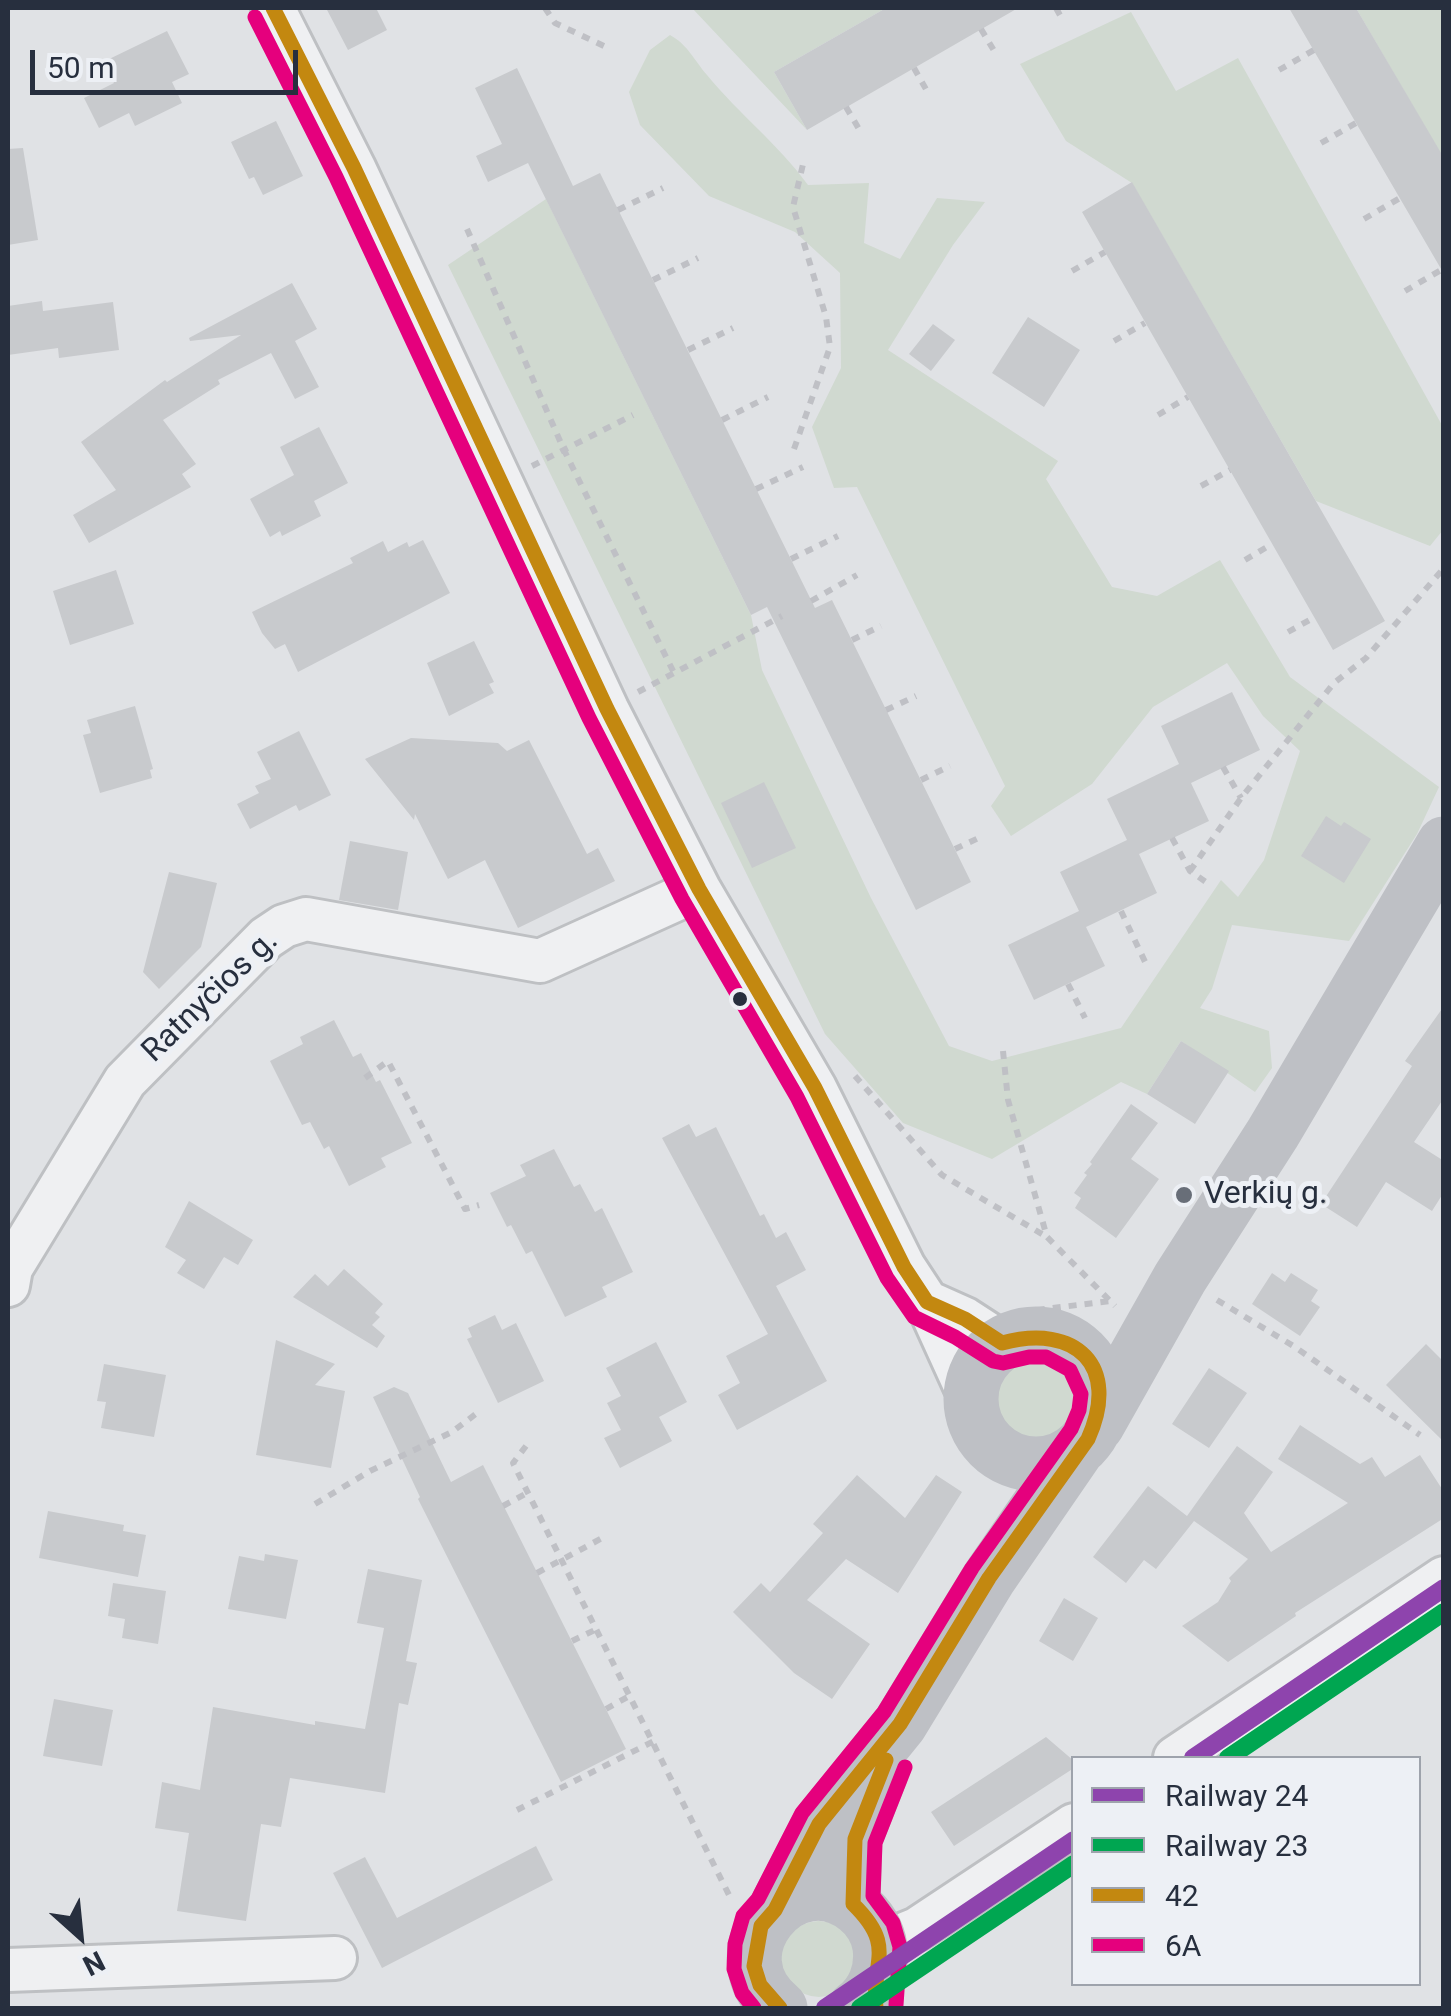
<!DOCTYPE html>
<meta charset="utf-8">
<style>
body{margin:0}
#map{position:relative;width:1451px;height:2016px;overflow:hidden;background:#e0e2e5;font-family:Roboto,sans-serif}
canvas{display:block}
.frame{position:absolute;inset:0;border:10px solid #272f3e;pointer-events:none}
.legend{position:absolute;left:1071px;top:1756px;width:350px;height:230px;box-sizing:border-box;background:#edf0f5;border:2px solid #9ea3ac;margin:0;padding:12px 18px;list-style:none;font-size:30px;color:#272f3e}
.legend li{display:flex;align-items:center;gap:20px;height:50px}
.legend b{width:50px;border:2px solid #9ea3ac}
.north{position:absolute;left:30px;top:1886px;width:100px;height:100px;-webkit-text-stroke:8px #edf0f5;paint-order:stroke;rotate:153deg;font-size:28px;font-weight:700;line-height:40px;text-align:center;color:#272f3e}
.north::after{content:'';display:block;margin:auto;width:35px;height:45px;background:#272f3e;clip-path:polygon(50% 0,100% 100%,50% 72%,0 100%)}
.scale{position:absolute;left:30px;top:50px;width:268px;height:45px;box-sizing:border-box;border:5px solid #272f3e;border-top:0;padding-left:12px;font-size:30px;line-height:35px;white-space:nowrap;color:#272f3e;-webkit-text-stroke:8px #edf0f5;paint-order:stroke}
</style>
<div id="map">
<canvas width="1451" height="2016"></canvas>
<div class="frame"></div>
<ul class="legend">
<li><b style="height:12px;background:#8e44ad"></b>Railway 24</li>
<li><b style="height:12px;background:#00a651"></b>Railway 23</li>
<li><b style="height:12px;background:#c38810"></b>42</li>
<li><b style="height:12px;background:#e5007d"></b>6A</li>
</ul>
<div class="north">N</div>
<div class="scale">50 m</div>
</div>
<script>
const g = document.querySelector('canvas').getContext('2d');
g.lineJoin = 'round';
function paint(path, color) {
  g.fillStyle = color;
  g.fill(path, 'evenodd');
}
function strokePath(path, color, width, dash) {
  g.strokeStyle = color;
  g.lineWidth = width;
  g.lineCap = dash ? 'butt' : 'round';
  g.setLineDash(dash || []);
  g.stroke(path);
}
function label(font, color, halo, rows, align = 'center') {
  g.font = font + ' Roboto,sans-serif';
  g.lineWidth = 10;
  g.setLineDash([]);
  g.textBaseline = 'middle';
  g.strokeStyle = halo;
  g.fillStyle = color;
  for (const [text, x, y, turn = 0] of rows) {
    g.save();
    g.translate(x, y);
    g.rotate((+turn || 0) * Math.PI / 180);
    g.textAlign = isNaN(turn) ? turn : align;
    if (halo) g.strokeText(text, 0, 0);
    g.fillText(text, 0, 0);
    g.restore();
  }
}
const green = new Path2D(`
 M692,8H886L774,72L807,130Z
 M1356,8H1443V158Z
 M1131,12L1176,91L1238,58L1443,427V530L1430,546L1316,501L1132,183L1066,141L1020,64Z
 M670,35C688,45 694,60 707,75C739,114 778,144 808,185L869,183L864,243L900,259L937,198L985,202L953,245L888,350L1058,461L1046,479L1112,587L1157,596L1220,560L1290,677L1439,787L1417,834L1349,941L1232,925L1212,989L1200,1008L1269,1031L1272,1068L1255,1092L1181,1041L1147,1094L1121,1082L992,1159L903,1123L825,1034L448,265L546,199L751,615L762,670L871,898L949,1046L992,1061L1121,1028L1221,880L1238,897L1264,860L1300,751L1263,716L1227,663L1153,707L1092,784L1011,836L991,806L1005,786L857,487L834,488L812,427L841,368L840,273L795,232L709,196L640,125L629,92L650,50Z
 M996 1399a39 39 0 1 1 78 0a39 39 0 1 1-78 0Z
 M781 1959a38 38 0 1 1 76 0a38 38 0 1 1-76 0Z`);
const building = new Path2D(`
 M326,8H376L387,30L348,50Z
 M886,8H1018L807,130L774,72Z
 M1289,8H1356L1444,158V274Z
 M167,31L189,74L172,82L182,103L135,126L129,113L99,128L84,98L114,83L103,62Z
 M517,68L573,186L600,173L815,608L832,600L971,882L916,910L767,607L751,615L528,163L488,182L476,156L502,144L475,88Z
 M276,121L303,176L263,195L254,177L249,179L231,142Z
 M23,148L38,240L8,245V149Z
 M1132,182L1385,621L1333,650L1082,212Z
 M292,283L317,329L295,341L319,387L295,399L271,353L218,380L220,384L163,420L196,464L182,474L191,487L89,543L73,515L116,490L81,442L165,380L167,382L241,335L190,341L189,338Z
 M42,301L43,311L113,302L119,350L59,358L58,348L8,355V306Z
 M1028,317L1080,350L1044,407L992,373Z
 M933,324L955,340L931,371L909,354Z
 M319,427L348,483L314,501L321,516L282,536L280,531L270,537L250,499L294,475L280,447Z
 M423,540L450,593L298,672L285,644L275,649L262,633L252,612L353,563L350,558L383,541L388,552L407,542L409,547Z
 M116,570L134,624L70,645L53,591Z
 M474,641L494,682L489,684L494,693L449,716L427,663Z
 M1232,692L1260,750L1191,783L1209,821L1139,854L1157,893L1086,927L1105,966L1034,1000L1008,945L1079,911L1060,872L1127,840L1107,799L1179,764L1161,726Z
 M135,706L153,769L150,770L152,778L100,793L83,735L91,733L87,720Z
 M299,731L331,795L299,811L296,805L250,829L237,804L259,793L255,786L271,779L257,752Z
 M411,738L498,743L507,751L529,740L587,854L598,848L615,881L518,928L485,860L448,879L415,814L414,820L365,759Z
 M764,782L796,848L752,868L721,803Z
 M1326,816L1341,826L1344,822L1371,839L1344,883L1301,856Z
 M350,841L408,852L398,910L339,900Z
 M169,872L217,883L201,947L159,989L143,972Z
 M1444,1006V1098L1414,1142L1444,1161V1192L1432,1211L1386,1182L1357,1227L1321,1204L1412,1066L1405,1061Z
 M334,1020L353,1057L361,1053L376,1082L380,1080L412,1143L381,1158L386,1167L349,1186L329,1146L324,1149L310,1122L302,1125L270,1061L303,1044L300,1037Z
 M1181,1041L1229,1071L1195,1124L1147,1094Z
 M1131,1104L1158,1123L1131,1159L1159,1179L1116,1238L1075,1208L1081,1198L1074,1193L1087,1175L1084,1173L1092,1164L1090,1162Z
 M689,1124L696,1137L716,1127L760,1216L764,1214L776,1238L786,1232L806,1270L776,1286L827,1381L737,1430L718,1395L740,1383L726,1356L768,1334L662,1138Z
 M554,1149L574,1187L580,1184L595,1212L602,1208L633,1272L602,1287L607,1297L565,1317L532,1251L526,1254L511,1225L507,1227L490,1193L526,1176L520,1165Z
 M189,1201L253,1240L238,1265L224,1257L204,1289L177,1273L186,1260L165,1247Z
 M344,1269L383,1304L375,1313L380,1317L372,1325L385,1336L377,1348L293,1297L315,1274L328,1286Z
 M1272,1273L1285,1282L1291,1273L1318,1290L1311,1301L1320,1307L1300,1336L1252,1304Z
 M495,1315L502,1330L516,1323L544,1381L498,1403L467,1339L472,1337L468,1328Z
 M276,1340L335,1364L315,1385L345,1391L331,1468L256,1455Z
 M656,1342L687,1402L659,1417L672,1441L620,1468L604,1438L621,1430L607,1403L621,1396L606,1368Z
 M1426,1344L1444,1362V1442L1386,1385Z
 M104,1364L166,1375L154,1437L101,1428L106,1402L97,1401Z
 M1209,1368L1247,1393L1209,1448L1172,1424Z
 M394,1387L408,1393L451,1482L483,1465L626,1749L561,1782L418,1499L420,1497L373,1397Z
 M1300,1425L1360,1464L1372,1457L1385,1477L1420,1455L1444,1492V1518L1295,1613L1296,1616L1228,1662L1182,1626L1218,1602L1231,1581L1229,1578L1248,1559L1194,1521L1156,1569L1144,1560L1126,1583L1093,1557L1148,1486L1187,1516L1237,1446L1273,1472L1244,1513L1271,1552L1348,1503L1278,1459Z
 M857,1475L905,1518L936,1475L962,1492L898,1593L846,1559L807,1600L870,1644L832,1699L794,1673L733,1612L761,1583L770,1592L823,1533L813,1524Z
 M48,1511L124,1525L123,1531L146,1535L138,1577L39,1558Z
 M265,1554L298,1560L286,1619L228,1609L239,1556L264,1561Z
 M368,1569L422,1580L406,1661L417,1663L408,1705L399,1703L385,1793L290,1778L281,1827L261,1824L246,1921L177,1911L189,1833L155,1828L162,1782L200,1790L213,1707L315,1725V1721L365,1729L384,1628L357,1623Z
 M113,1583L166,1591L158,1644L122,1638L125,1619L108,1616Z
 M1064,1598L1098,1618L1073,1661L1039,1641Z
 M54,1699L113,1710L102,1766L43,1756Z
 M1046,1737L1074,1761V1768L954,1846L931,1812Z
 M536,1846L553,1880L382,1968L333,1873L365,1857L397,1918Z`);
const path = new Path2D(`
 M545,8L555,23L604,46
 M1056,8L1061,17
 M981,29L996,54
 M914,68L927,91
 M1279,70L1314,50
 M846,107L859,129
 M1321,143L1356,123
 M618,210L663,188
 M1364,219L1400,198
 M467,229L564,450L674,673
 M1072,271L1105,252
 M653,280L698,258
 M1405,291L1441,270
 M1114,341L1145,323
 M688,350L733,328
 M1158,415L1188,397
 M722,420L768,397
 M794,449L830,347L826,317L793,207L804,160
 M532,466L633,415
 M1201,486L1230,470
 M756,489L803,467
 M791,559L838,536
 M1245,560L1272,544
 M811,601L857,575
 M1288,632L1315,617
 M852,640L881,626
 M638,692L782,616
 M886,710L916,696
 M1223,767L1241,798
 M921,780L950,766
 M1172,838L1190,871L1206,882
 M955,849L983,836
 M1190,871L1241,798L1334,683L1366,658L1444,568
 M1121,911L1147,966
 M1068,984L1085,1018
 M1003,1051L1008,1100L1047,1237L1115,1306
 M855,1076L942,1175L1047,1237
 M365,1078L388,1061L465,1209L479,1205
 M1217,1300L1295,1347L1420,1435
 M1021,1312L1110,1301
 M526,1446L513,1463L731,1899
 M315,1504L370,1471L452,1432L481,1410
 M503,1506L527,1493
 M537,1573L606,1536
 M572,1641L597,1629
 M606,1709L631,1695
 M517,1810L654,1741`);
const street = new Path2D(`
 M273,8L354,168L607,709L699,889L815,1088L904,1267L927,1302L971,1399
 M8,1285L11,1268L125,1081L266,938L284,926L306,919L540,961L699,889
 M927,1302L965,1319L1002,1343
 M1175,1758L1444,1578
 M880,1944L917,1929L1074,1825
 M8,1970L335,1958`);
const secondary = new Path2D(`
 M971 1399a65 65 0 1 1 130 0a65 65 0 1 1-130 0Z
 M1097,1425L1180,1278L1273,1133L1444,844
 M853,1904L855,1839L881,1773
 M775,1910L819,1824L900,1724L989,1578L1077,1450
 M780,2008C712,1954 793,1856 857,1908C869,1917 878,1932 880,1947C883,1971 874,1994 855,2008`);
const bus1 = new Path2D(`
 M273,8L354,168L607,709L699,889L815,1088L904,1267L927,1302L965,1319L1002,1343C1076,1323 1121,1366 1088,1439L989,1578L900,1724L819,1824L775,1910L761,1926L754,1966L760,1985L780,2008
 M876,2008C871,1960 897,1947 853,1904L855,1839L886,1760`);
const bus2 = new Path2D(`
 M255,17L336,177L589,718L682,899L797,1097L887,1278L914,1317L955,1337L993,1361L1003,1363L1029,1357H1046L1070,1370L1081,1394L1079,1410L1071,1429L972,1568L884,1712L802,1813L758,1899L743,1916L735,1944L734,1969L742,1993L754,2008
 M896,2005L900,1947L893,1923L873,1896L875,1843L905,1767`);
const rail1 = new Path2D(`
 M1193,1758L1444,1588
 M825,2008L1074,1840`);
const rail2 = new Path2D(`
 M1228,1758L1444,1612
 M860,2008L1074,1864`);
const markers = [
 [740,999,9,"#272f3e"],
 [1184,1195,10,"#686e78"]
];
const streetNames = [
 ["Ratnyčios g.",211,997,-44]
];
const poiNames = [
 ["Verkių g.",1204,1195]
];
paint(green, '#d0d9d0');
paint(building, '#c8cacd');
strokePath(street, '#bec0c3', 48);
strokePath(path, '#bfc0c5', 6, [8, 8]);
strokePath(street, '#eff0f2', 42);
strokePath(secondary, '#bec0c5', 55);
strokePath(bus1, '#c38810', 15);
strokePath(bus2, '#e5007d', 15);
strokePath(rail1, '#8e44ad', 18);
strokePath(rail2, '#00a651', 18);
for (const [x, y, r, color] of markers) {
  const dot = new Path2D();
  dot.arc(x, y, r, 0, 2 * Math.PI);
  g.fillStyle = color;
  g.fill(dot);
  strokePath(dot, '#edf0f5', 4);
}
label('32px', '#272f3e', '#edf0f5', streetNames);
label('32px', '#272f3e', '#edf0f5', poiNames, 'left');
</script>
